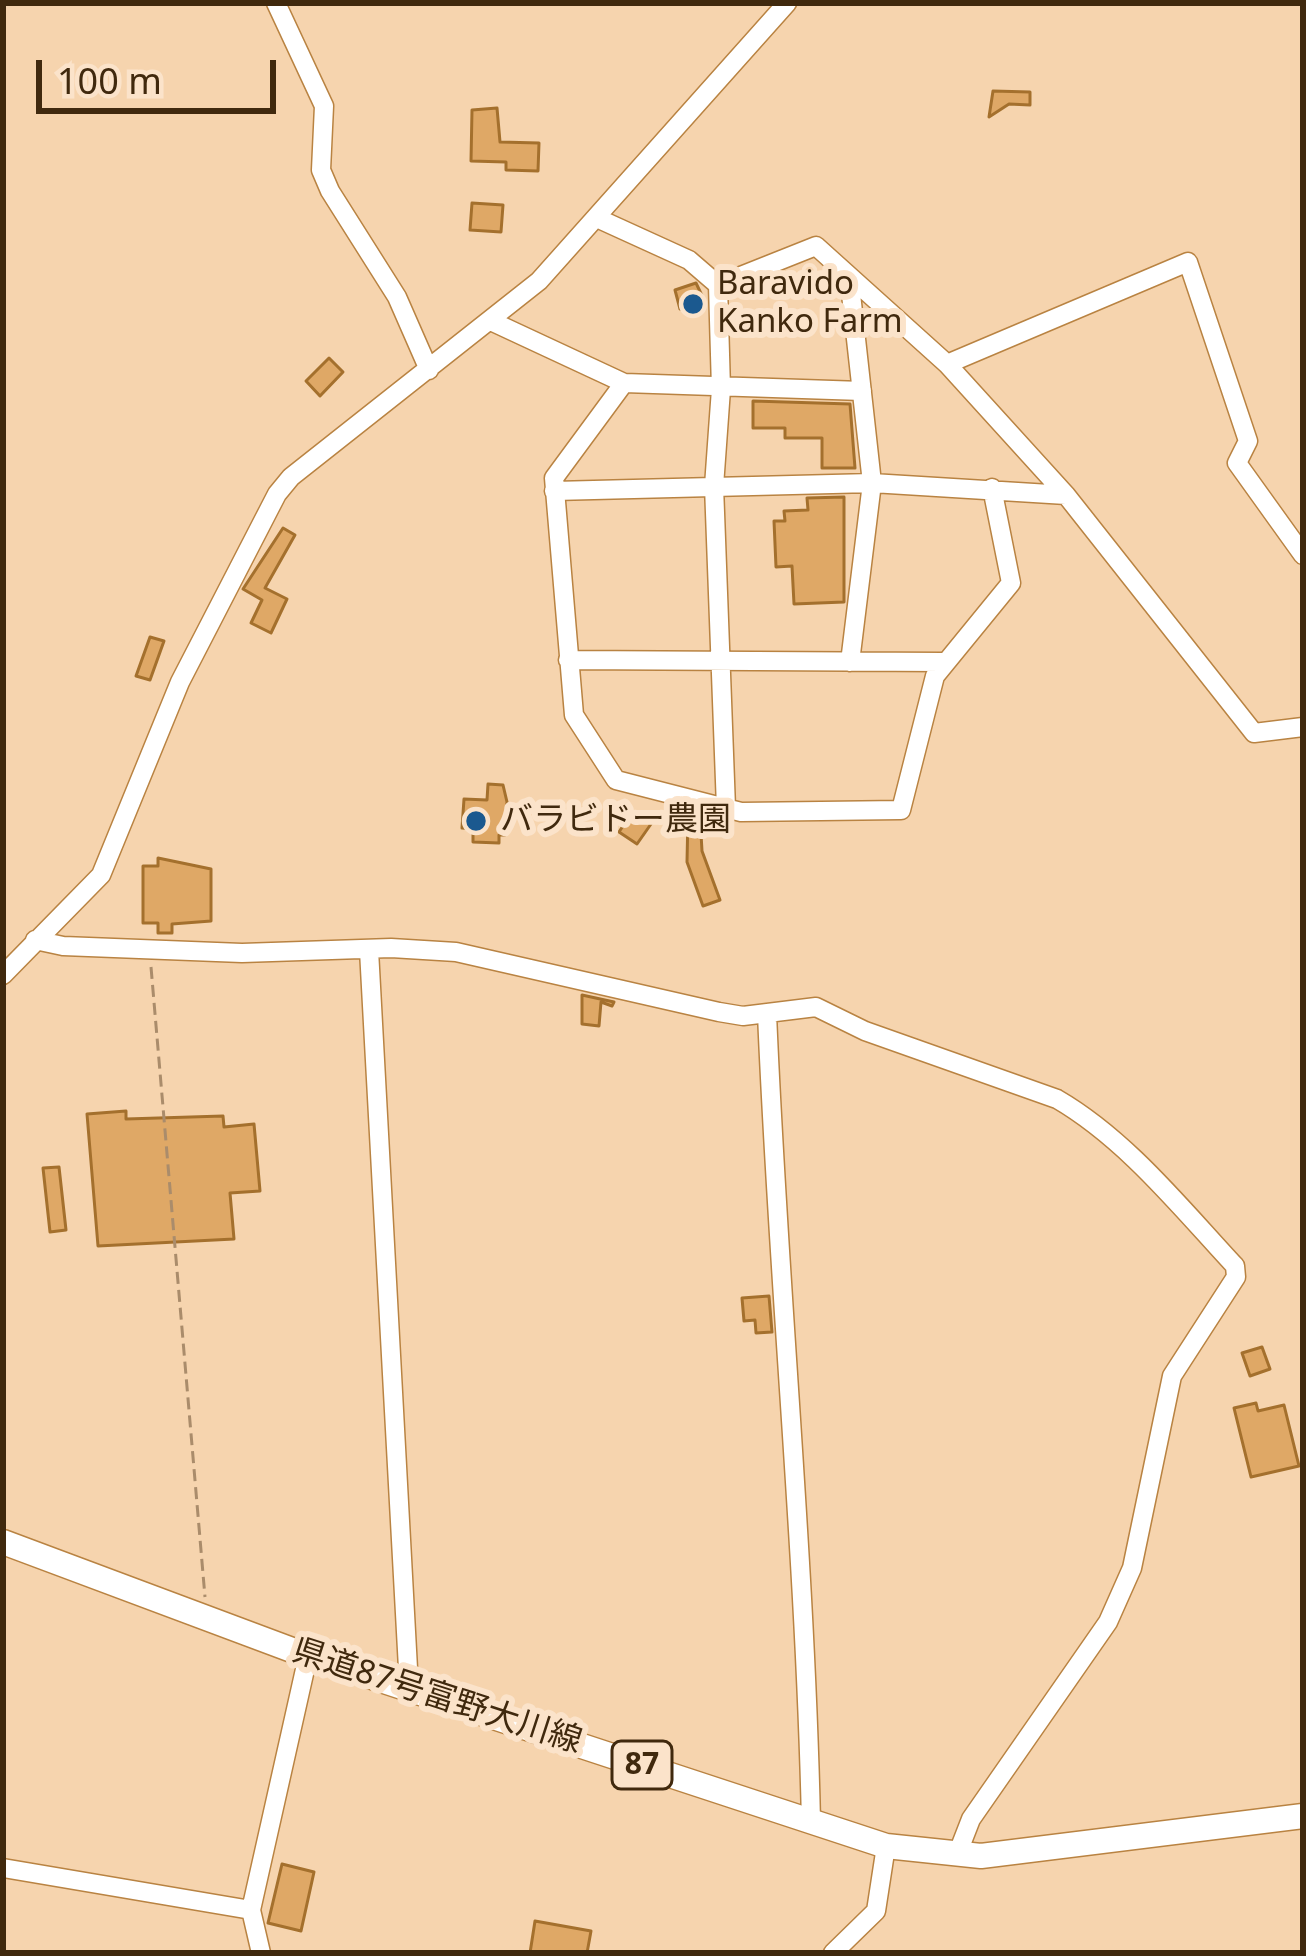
<!DOCTYPE html>
<meta charset="utf-8">
<style>
body{margin:0}
#map{position:relative;width:1306px;height:1956px;overflow:hidden;background:#f6d4ae;font-family:"Noto Sans",sans-serif}
canvas{display:block}
.frame{position:absolute;inset:0;border:6px solid #40290e;pointer-events:none}
.scale{position:absolute;left:36px;top:60px;width:240px;height:54px;box-sizing:border-box;border:6px solid #40290e;border-top:0;padding-left:15px;font-size:36px;line-height:42px;white-space:nowrap;color:#40290e;-webkit-text-stroke:9px #fbe3ca;paint-order:stroke}
</style>
<div id="map">
<canvas width="1306" height="1956"></canvas>
<div class="frame"></div>
<div class="scale">100 m</div>
</div>
<script>
const g = document.querySelector('canvas').getContext('2d');
g.lineJoin = 'round';
function paint(path, color) {
  g.fillStyle = color;
  g.fill(path, 'evenodd');
}
function strokePath(path, color, width, dash) {
  g.strokeStyle = color;
  g.lineWidth = width;
  g.lineCap = dash ? 'butt' : 'round';
  g.setLineDash(dash || []);
  g.stroke(path);
}
function label(font, color, halo, rows, align = 'center') {
  g.font = font + ' "Noto Sans","Noto Sans JP",sans-serif';
  g.lineWidth = 12;
  g.setLineDash([]);
  g.textBaseline = 'middle';
  g.strokeStyle = halo;
  g.fillStyle = color;
  for (const [text, x, y, turn = 0] of rows) {
    g.save();
    g.translate(x, y);
    g.rotate((+turn || 0) * Math.PI / 180);
    g.textAlign = isNaN(turn) ? turn : align;
    if (halo) g.strokeText(text, 0, 0);
    g.fillText(text, 0, 0);
    g.restore();
  }
}
const building = new Path2D(`
 M993,91L1030,92V105L1009,104L989,117Z
 M497,108L500,142L539,143L538,171L506,170V162L471,161L472,110Z
 M472,203L503,205L501,232L470,230Z
 M696,283L705,302L680,309L675,290Z
 M329,358L343,372L320,396L306,381Z
 M753,401L850,404L855,468H822V438H785V428H753Z
 M844,497V602L794,604L792,566L776,567L774,521H785L784,511L808,510L807,498Z
 M283,528L295,535L265,588L287,599L271,633L251,623L262,600L243,589Z
 M150,637L164,641L150,680L136,676Z
 M488,784L503,785L507,802L505,835H499V843L473,842V829L462,828L464,799L487,800Z
 M632,812L651,824L637,844L619,832Z
 M688,815L700,816L702,851L720,900L703,906L687,862Z
 M158,858L211,869V921L172,924V933H158V923H143V866H158Z
 M582,995L614,1002L612,1006L601,1002L599,1026L582,1024Z
 M126,1111V1119L223,1116L224,1127L254,1124L260,1191L230,1193L234,1239L98,1246L87,1114Z
 M59,1167L66,1230L50,1232L43,1168Z
 M769,1296L772,1332L756,1333L755,1320L744,1321L742,1298Z
 M1262,1347L1270,1369L1250,1376L1242,1353Z
 M1256,1403L1258,1411L1284,1405L1299,1466L1251,1477L1234,1408Z
 M282,1864L314,1872L301,1931L268,1923Z
 M535,1921L591,1931L587,1953H530Z`);
const path = new Path2D(`
 M151,967L205,1597`);
const minor = new Path2D(`
 M276,3L324,106L321,170L330,191L397,297L429,370
 M599,219L689,260L718,285L721,389L714,486L726,808
 M849,276L872,483L850,662
 M718,285L816,246L947,364L1066,495L1254,733L1303,727
 M493,322L624,383L862,391
 M947,364L1188,262L1248,441L1237,463L1303,555
 M624,383L554,478L574,715L616,780L741,812L901,810L935,676L1011,583L992,488
 M554,491L872,483L1066,495
 M568,660L942,662
 M35,940L63,946L242,953L391,948L456,952L719,1012L743,1016L816,1007L865,1031L1057,1099C1126,1139 1181,1208 1235,1266L1236,1277L1172,1376L1132,1568L1108,1622L971,1819L957,1855
 M369,950L409,1687
 M3,975L101,875L180,682L277,494L291,477L539,281L787,3
 M767,1013C778,1283 805,1552 811,1822
 M3,1868L251,1910
 M261,1953L251,1910L308,1656
 M833,1953L876,1911L886,1846`);
const major = new Path2D(`
 M3,1542L308,1656L886,1846L981,1856L1303,1816`);
const markers = [
 [693,304,12,"#1b598f"],
 [476,821,12,"#1b598f"]
];
const shields = [
 [642,1765,60]
];
const shieldNames = [
 ["87",642,1765]
];
const poiNames = [
 ["Baravido",717,285],
 ["Kanko Farm",717,323],
 ["バラビドー農園",500,821]
];
const streetNames = [
 ["県道87号富野大川線",437,1697,18]
];
paint(building, '#dfa866');
strokePath(building, '#a4702d', 3);
strokePath(minor, '#b98342', 21);
strokePath(major, '#b98342', 27);
strokePath(path, '#aa8c6b', 3, [12, 6]);
strokePath(minor, '#fff', 18);
strokePath(major, '#fff', 24);
for (const [x, y, r, color] of markers) {
  const dot = new Path2D();
  dot.arc(x, y, r, 0, 2 * Math.PI);
  g.fillStyle = color;
  g.fill(dot);
  strokePath(dot, '#fbe3ca', 4.5);
}
for (const [x, y, w] of shields) {
  const box = new Path2D();
  box.roundRect(x - w / 2, y - 24, w, 48, 9);
  g.fillStyle = '#fbe3ca';
  g.fill(box);
  strokePath(box, '#40290e', 3);
}
label('bold 30px', '#40290e', null, shieldNames);
label('33px', '#40290e', '#fbe3ca', poiNames, 'left');
label('33px', '#40290e', '#fbe3ca', streetNames);
</script>
